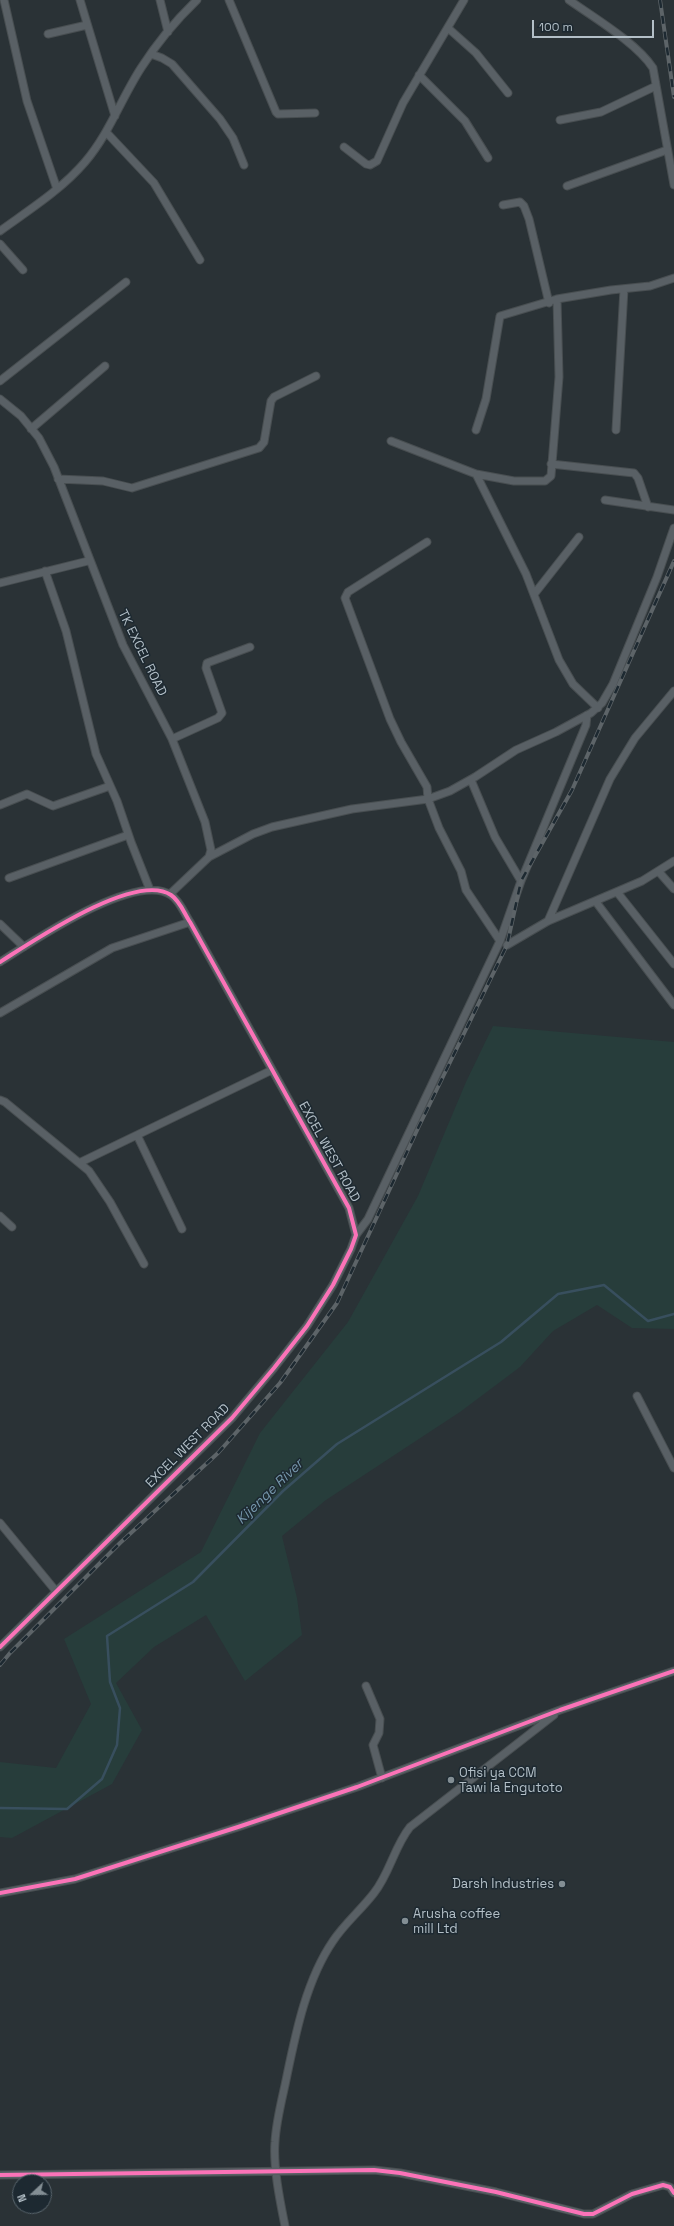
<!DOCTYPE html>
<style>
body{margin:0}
#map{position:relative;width:674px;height:2226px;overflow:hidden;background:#2a3236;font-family:"Space Grotesk",sans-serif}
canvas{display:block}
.north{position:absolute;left:12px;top:2174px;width:40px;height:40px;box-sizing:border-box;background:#1d2931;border:1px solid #59656d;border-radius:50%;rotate:248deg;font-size:11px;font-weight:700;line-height:16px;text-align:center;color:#b3bfc7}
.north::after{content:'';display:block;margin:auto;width:14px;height:18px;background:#838e94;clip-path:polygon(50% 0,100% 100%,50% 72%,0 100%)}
.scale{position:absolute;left:532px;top:20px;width:122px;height:18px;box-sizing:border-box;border:2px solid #b3bfc7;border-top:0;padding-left:5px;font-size:12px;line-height:14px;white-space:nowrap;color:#b3bfc7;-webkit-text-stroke:3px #1d2931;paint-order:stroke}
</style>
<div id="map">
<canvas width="674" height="2226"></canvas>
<div class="north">N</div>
<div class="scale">100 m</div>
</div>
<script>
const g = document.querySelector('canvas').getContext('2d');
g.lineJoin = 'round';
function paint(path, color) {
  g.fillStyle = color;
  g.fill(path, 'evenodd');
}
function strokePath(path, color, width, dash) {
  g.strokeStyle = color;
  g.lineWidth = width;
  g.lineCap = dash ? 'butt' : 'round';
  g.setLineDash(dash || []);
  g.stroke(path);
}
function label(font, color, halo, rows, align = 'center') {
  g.font = font + ' "Space Grotesk",sans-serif';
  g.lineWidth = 3;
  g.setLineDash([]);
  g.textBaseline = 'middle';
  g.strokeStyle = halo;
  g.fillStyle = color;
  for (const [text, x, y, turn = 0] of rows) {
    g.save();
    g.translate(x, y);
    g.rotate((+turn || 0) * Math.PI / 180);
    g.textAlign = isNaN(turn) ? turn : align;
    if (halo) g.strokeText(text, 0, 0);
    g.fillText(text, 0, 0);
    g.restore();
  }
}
const green = new Path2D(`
 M493,1026L674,1042V1329L632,1328L597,1305L553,1331L520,1367L460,1412L326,1500L282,1536L297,1598L302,1635L245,1681L206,1615L154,1647L116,1683L142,1730L112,1784L12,1838L0,1837V1762L56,1768L91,1704L64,1639L201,1552L260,1433L348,1322L418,1196L466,1082Z`);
const stream = new Path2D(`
 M0,1808L67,1809L102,1779L117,1745L120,1708L110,1682L107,1636L193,1582L283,1491L337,1444L501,1342L558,1294L604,1285L648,1321L674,1314`);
const minor = new Path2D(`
 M4,0L27,101L57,189
 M80,0L115,116
 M160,0L168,32
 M229,0L276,112L278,114L315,113
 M569,0C593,17 637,43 653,68L674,185
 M448,28L476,53L508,93
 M48,34L87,25
 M151,54L162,58L172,64L220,119L233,138L244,165
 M419,75L465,121L488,158
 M560,120L601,112L656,86
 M106,132L154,183L200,260
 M344,147L366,164L370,165L377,161L403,103L464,0
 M567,186L667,150
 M503,205L520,202L524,206L529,219L549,303
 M0,231C29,210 61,190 85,162C109,134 121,99 141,68C157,43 176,20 197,0
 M0,244L23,270
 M0,381L126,282
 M0,399L21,416L39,438L54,467L123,645L172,739L205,822L211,850L209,857L170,894
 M31,429L105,366
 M476,430L486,399L500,316L557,299L611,290L650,286L674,278
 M616,430L624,289
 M391,441L476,474L526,574L559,660L573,684L598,708
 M551,464L634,473L638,478L648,507
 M476,474L514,481H545L551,476L559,377L557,299
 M58,479L103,481L132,488L259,448L264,442L271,401L274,397L316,376
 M605,500L674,510
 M427,542L348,592L345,598L390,719L401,742L427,787L428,799L439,828L461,871L466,890L500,941
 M45,571L66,631L96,754L117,801L131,842L150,890
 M0,583L88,561
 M535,593L579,537
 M172,739L218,718L222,713L206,668L207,663L250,647
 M471,780L495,837L521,881
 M0,805L27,794L53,806L110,786
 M209,857L253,834L272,827L352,809L428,799L450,791L475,777L516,750L556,732L591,713L602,703L613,684L657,577L674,528
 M659,872L674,889
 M9,878L128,835
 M617,892L674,964
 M596,902L674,1005
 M548,921L610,779L635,738L674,691
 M0,924L24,947
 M507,945L548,921L642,881L674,861
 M0,962C32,942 135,871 171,895C180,901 184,913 190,922L349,1208L356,1235L351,1249L333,1285L307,1326L274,1368L232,1418L0,1647
 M0,1013L112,948L190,922
 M0,1100L5,1102L89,1171L110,1202L144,1264
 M137,1135L182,1229
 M81,1162L272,1070
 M0,1216L12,1227
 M356,1235L368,1219L500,941L521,881L586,725L587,715
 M637,1396L674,1468
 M0,1523L55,1590
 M366,1686L380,1719L379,1733L373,1745L382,1778
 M0,1893L75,1879L238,1827L357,1787L560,1710L674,1671
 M0,2175L374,2170L400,2173L496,2192L584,2214H593L632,2194L663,2185L670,2187L674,2193
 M285,2226C280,2201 273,2167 275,2142C276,2123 281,2103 285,2085C295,2037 305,1982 333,1941C344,1924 361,1910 374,1893C390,1873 394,1847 410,1827L554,1715`);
const rail = new Path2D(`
 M660,0L674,97
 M0,1665L10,1653L120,1543L218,1453L280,1383L337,1303L419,1126L507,945L521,881L572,790L674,561`);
const cycleway = new Path2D(`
 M0,962C32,942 135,871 171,895C180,901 184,913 190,922L349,1208L356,1235L351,1249L333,1285L307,1326L274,1368L232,1418L0,1647
 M0,1893L75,1879L238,1827L357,1787L560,1710L674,1671
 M0,2175L374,2170L400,2173L496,2192L584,2214H593L632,2194L663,2185L670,2187L674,2193`);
const markers = [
 [451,1780,4,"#838e94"],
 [562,1884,4,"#838e94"],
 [405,1921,4,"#838e94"]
];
const streetNames = [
 ["TK EXCEL ROAD",142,653,64],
 ["EXCEL WEST ROAD",329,1152,61],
 ["EXCEL WEST ROAD",188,1446,-45]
];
const poiNames = [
 ["Ofisi ya CCM",459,1773],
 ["Tawi la Engutoto",459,1788],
 ["Darsh Industries",554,1884,"right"],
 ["Arusha coffee",413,1914],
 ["mill Ltd",413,1929]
];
const waterNames = [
 ["Kijenge River",270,1492,-44]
];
paint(green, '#273d3b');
strokePath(stream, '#384f5e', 2.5);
strokePath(minor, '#484e51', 9);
strokePath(minor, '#596065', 7);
strokePath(rail, '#5d6468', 4);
strokePath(rail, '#1d2931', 2.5, [8]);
strokePath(cycleway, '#fb73b8', 4);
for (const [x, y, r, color] of markers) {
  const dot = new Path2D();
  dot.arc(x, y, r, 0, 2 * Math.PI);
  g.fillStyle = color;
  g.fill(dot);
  strokePath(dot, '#1d2931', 1.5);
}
label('13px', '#b3bfc7', '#1d2931', streetNames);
label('13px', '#b3bfc7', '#1d2931', poiNames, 'left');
label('italic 14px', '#7596aa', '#1d2931', waterNames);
</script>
